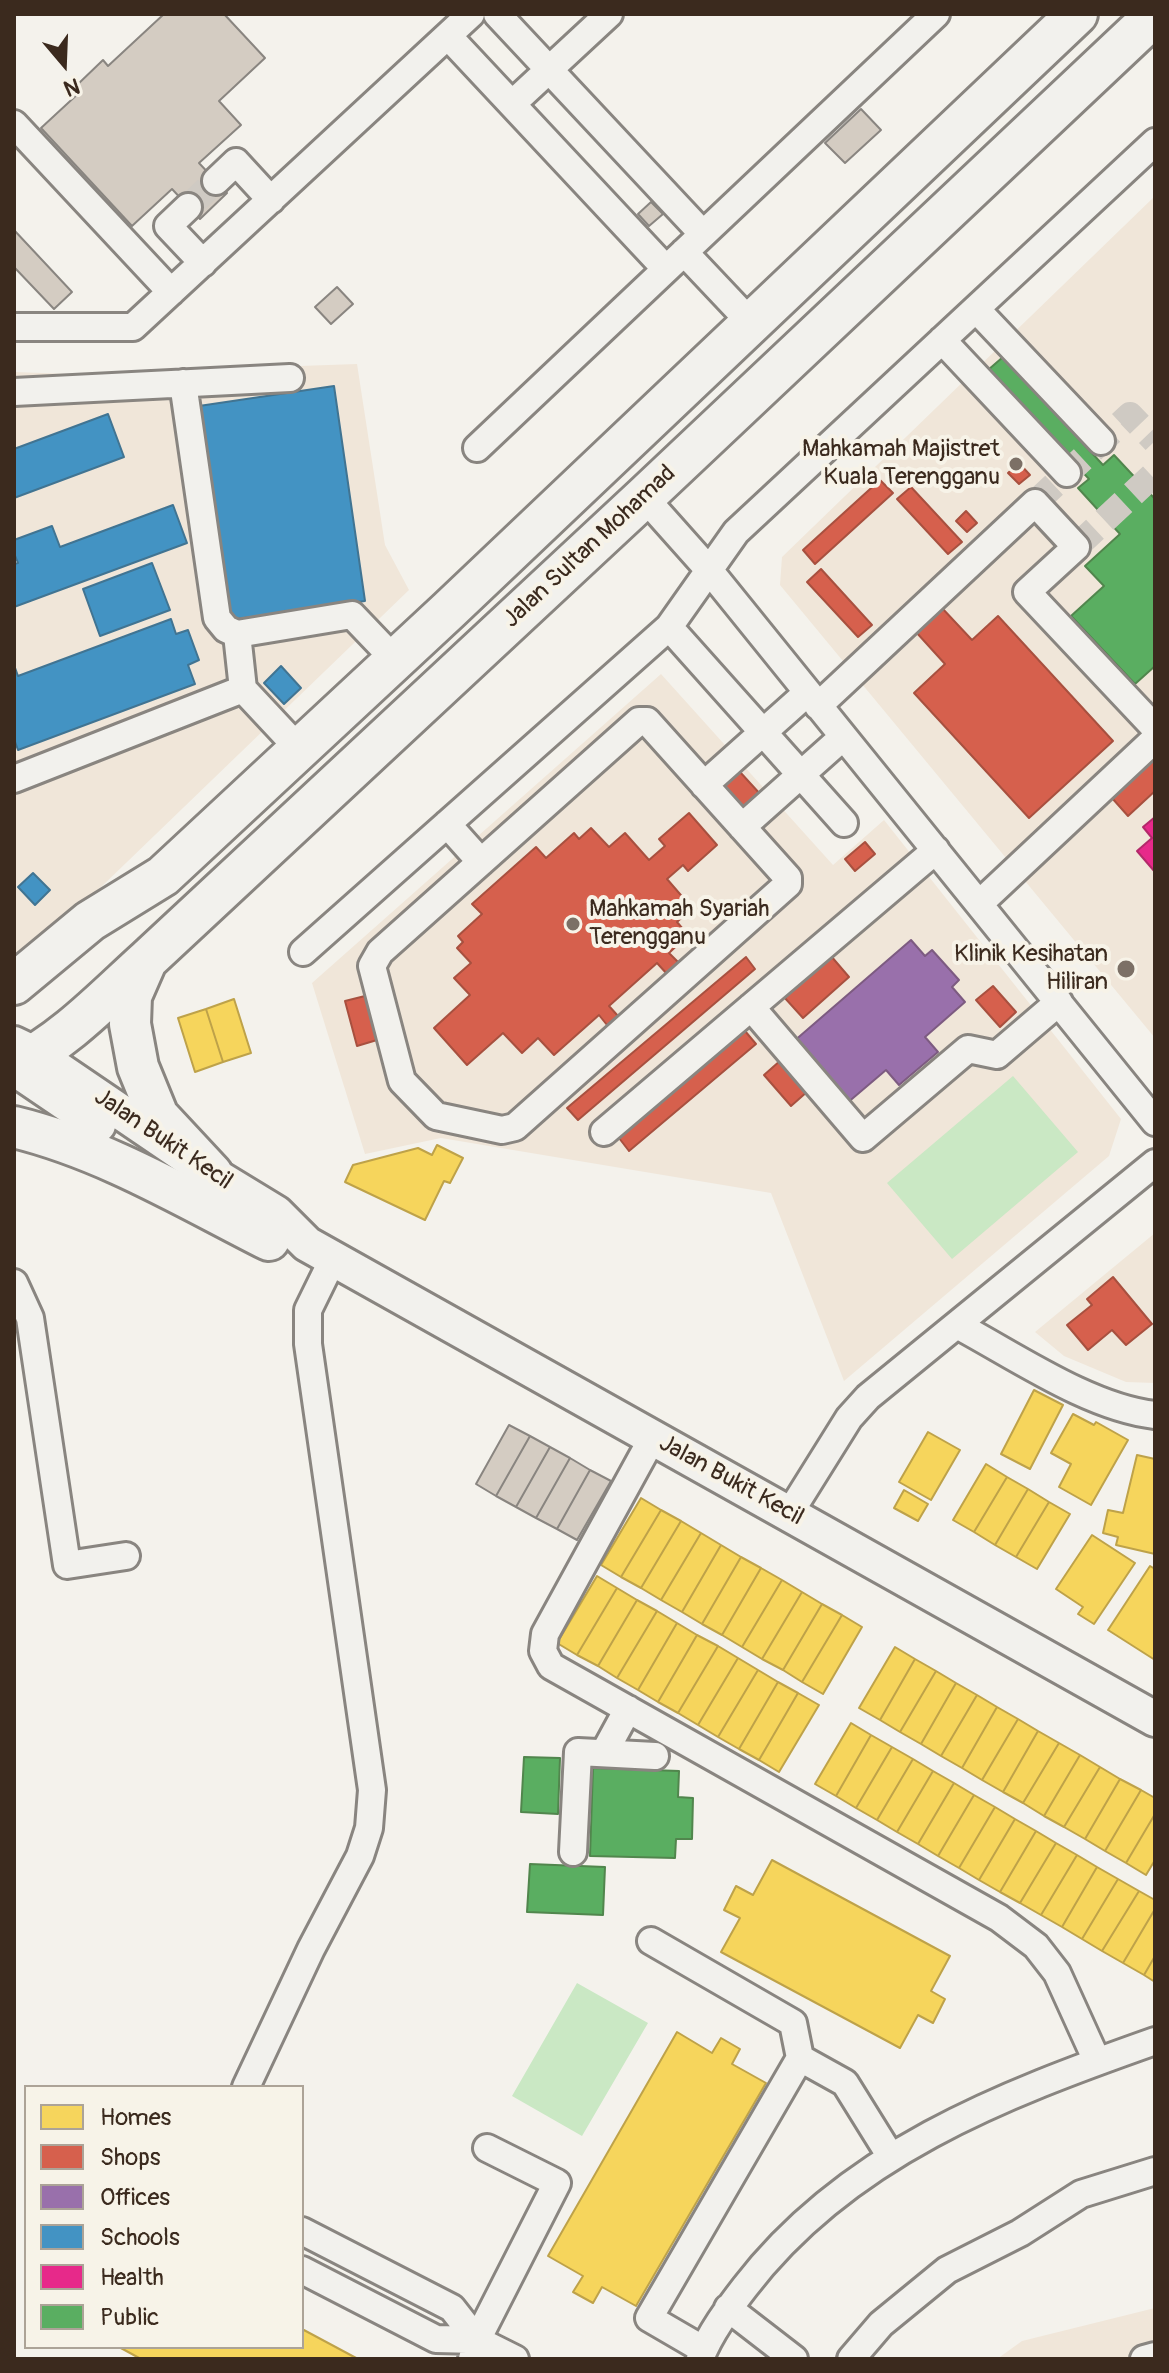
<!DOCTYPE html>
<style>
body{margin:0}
#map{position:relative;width:1169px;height:2373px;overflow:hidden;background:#f4f2ec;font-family:Pangolin,sans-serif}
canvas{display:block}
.frame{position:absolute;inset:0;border:16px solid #3b2a1e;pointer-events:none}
.legend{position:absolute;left:24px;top:2085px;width:280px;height:264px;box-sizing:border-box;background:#f7f3e8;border:2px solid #aca397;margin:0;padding:10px 14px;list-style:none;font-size:24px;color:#3b2a1e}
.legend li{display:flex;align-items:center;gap:16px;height:40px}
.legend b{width:40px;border:2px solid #aca397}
.north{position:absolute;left:24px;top:24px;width:80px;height:80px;-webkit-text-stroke:6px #f7f3e8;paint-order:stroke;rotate:161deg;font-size:22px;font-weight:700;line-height:32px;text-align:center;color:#3b2a1e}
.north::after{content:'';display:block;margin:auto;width:28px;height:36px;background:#3b2a1e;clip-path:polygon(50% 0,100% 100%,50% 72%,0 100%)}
</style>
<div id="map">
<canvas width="1169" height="2373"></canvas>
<div class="frame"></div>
<ul class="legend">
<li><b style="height:22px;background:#f6d55c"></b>Homes</li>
<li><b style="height:22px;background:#d6604d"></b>Shops</li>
<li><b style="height:22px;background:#9970ab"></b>Offices</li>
<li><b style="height:22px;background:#4393c3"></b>Schools</li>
<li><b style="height:22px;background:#e7298a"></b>Health</li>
<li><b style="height:22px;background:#5aae61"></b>Public</li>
</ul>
<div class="north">N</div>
</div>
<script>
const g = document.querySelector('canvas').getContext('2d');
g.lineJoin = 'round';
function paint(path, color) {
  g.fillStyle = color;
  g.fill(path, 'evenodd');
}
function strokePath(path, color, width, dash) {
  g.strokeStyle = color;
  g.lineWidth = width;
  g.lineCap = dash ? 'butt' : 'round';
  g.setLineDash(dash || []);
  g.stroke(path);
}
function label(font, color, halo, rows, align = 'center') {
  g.font = font + ' Pangolin,sans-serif';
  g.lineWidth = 8;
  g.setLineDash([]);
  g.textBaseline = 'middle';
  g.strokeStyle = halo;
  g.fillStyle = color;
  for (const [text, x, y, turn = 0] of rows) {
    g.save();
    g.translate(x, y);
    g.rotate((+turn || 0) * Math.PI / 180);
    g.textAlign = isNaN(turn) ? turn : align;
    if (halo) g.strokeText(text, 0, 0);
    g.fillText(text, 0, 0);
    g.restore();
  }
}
const built = new Path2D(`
 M1155,196V1038L780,585L782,557Z
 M357,364L385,545L409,590L14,971V372L70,374Z
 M661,674L833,865L884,820L1121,1119L1109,1156L844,1381L771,1193L441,1138L365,1154L312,983Z
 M1155,1233V1383L1126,1382L1064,1356L1035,1332Z
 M1155,2308V2359H997L1022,2341Z`);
const green = new Path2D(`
 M1013,1076L1078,1152L952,1259L887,1183Z
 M577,1983L648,2023L582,2136L512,2096Z`);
const homes = new Path2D(`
 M234,999L251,1053L223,1062L206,1009Z
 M206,1009L223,1062L195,1072L178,1018Z
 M437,1145L463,1158L450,1183L444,1181L425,1220L345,1182L353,1165L418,1148L432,1155Z
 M1034,1390L1063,1405L1030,1469L1001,1454Z
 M1073,1414L1094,1425L1096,1422L1128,1440L1091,1505L1059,1487L1071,1464L1051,1453Z
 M928,1432L960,1450L931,1500L899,1482Z
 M1137,1455L1155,1459V1554L1116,1545L1118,1537L1103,1533L1108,1510L1123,1513Z
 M986,1464L1007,1477L974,1532L953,1520Z
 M1007,1477L1028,1489L995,1545L974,1532Z
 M1028,1489L1049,1502L1016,1557L995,1545Z
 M904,1490L928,1504L918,1521L894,1508Z
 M641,1498L661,1510L621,1577L601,1565Z
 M1049,1502L1070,1514L1037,1569L1016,1557Z
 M661,1510L681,1521L641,1588L621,1577Z
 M681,1521L701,1533L661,1600L641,1588Z
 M701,1533L721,1545L682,1612L661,1600Z
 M1092,1535L1135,1563L1094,1624L1078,1614L1083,1607L1056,1589Z
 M721,1545L741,1557L702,1624L682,1612Z
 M741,1557L761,1568L722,1635L702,1624Z
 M1150,1566L1155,1569V1660L1108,1630Z
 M761,1568L782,1580L742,1647L722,1635Z
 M597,1576L617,1588L577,1655L557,1643Z
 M782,1580L802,1592L762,1659L742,1647Z
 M617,1588L637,1600L598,1666L577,1655Z
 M802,1592L822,1604L783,1670L762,1659Z
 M637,1600L657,1611L617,1678L598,1666Z
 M822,1604L842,1615L802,1682L783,1670Z
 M657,1611L677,1623L638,1690L617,1678Z
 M842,1615L862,1627L823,1694L802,1682Z
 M677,1623L697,1635L658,1702L638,1690Z
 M697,1635L718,1646L678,1713L658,1702Z
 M718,1646L738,1658L698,1725L678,1713Z
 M895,1647L915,1659L880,1720L859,1708Z
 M738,1658L758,1670L718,1737L698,1725Z
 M915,1659L936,1671L900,1732L880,1720Z
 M758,1670L778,1682L739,1749L718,1737Z
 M936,1671L956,1683L921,1744L900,1732Z
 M778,1682L798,1693L759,1760L739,1749Z
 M956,1683L977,1695L941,1756L921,1744Z
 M798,1693L819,1705L779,1772L759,1760Z
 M977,1695L997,1707L962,1768L941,1756Z
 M997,1707L1018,1719L982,1780L962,1768Z
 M1018,1719L1038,1731L1003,1792L982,1780Z
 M851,1723L871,1735L836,1796L815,1784Z
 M1038,1731L1059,1743L1023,1803L1003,1792Z
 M871,1735L892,1747L856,1808L836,1796Z
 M1059,1743L1080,1755L1044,1816L1023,1803Z
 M892,1747L913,1759L877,1820L856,1808Z
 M1080,1755L1100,1767L1064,1827L1044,1816Z
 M913,1759L933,1771L897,1832L877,1820Z
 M1100,1767L1120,1779L1085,1839L1064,1827Z
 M933,1771L954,1783L918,1844L897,1832Z
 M1120,1779L1141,1790L1105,1851L1085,1839Z
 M954,1783L974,1795L938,1856L918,1844Z
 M1141,1790L1155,1798V1814L1126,1863L1105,1851Z
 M974,1795L995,1807L959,1868L938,1856Z
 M995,1807L1015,1819L979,1880L959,1868Z
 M1155,1814V1860L1146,1875L1126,1863Z
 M1015,1819L1036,1831L1000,1892L979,1880Z
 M1036,1831L1056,1843L1020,1903L1000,1892Z
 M1056,1843L1077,1855L1041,1915L1020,1903Z
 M1077,1855L1097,1867L1062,1927L1041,1915Z
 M772,1860L950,1956L931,1991L945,1999L933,2023L918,2015L900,2048L721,1952L740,1918L724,1910L736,1886L753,1895Z
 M1097,1867L1118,1879L1082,1939L1062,1927Z
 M1118,1879L1139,1891L1102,1951L1082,1939Z
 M1139,1891L1155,1900V1909L1123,1963L1102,1951Z
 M1155,1909V1956L1144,1975L1123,1963Z
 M1155,1956V1982L1144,1975Z
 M677,2032L712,2053L721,2038L740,2049L732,2064L766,2083L636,2306L602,2287L593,2303L573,2292L583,2276L548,2256Z
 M302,2329L358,2359H141L119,2347H302Z`);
const shops = new Path2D(`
 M1019,463L1030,475L1019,484L1008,473Z
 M880,480L893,493L815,564L803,550Z
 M911,487L962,542L948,554L897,499Z
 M966,511L977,523L967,532L956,521Z
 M821,569L872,625L858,637L807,582Z
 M942,608L972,640L998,616L1113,741L1029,818L914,693L945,664L916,632Z
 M1155,758V791L1128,816L1112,798Z
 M740,772L761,795L741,813L720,790Z
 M689,813L717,845L688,871L683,865L667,879L692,908L677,922L688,935L669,953L679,963L667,974L657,963L609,1006L618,1016L607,1025L599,1015L554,1055L538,1038L522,1053L503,1033L467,1065L434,1028L470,995L454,978L471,963L457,948L463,942L458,936L482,914L472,904L536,847L546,858L574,833L579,839L591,828L609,847L625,833L649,860L665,846L659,839Z
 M865,842L875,854L855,871L845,859Z
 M831,956L849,977L803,1018L784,997Z
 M746,957L755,969L578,1120L567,1108Z
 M993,986L1016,1012L1000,1027L976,1000Z
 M365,996L377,1040L357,1046L345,1001Z
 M745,1031L756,1044L629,1151L619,1138Z
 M781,1060L808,1091L791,1106L764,1075Z
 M1113,1277L1152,1324L1126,1345L1112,1330L1088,1350L1067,1325L1092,1305L1087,1299Z`);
const offices = new Path2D(`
 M911,940L925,956L932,950L959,980L952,987L965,1002L925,1037L938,1052L899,1085L886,1070L846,1104L793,1042Z`);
const schools = new Path2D(`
 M334,386L365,601L230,620L199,406Z
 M108,414L124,457L14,498V449Z
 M173,505L187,543L14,607V564L18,563L14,553V540L52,526L60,547Z
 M152,563L170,610L100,636L83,589Z
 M171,619L176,634L188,630L199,660L188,665L195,684L18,750L14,739V665L18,676Z
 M281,666L301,688L284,704L264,683Z
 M33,873L50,890L35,905L18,887Z`);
const health = new Path2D(`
 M1155,817V872L1137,851L1152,838L1143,827Z`);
const public = new Path2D(`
 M1003,357L1103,465L1114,455L1155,499V666L1135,684L1071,616L1104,586L1085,566L1120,534L1078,488L1089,479L988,370Z
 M524,1757L560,1758L558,1814L521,1812Z
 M593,1768L679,1771L678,1797L693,1798L692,1839H676L675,1858L590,1856Z
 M530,1864L605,1867L603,1915L527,1912Z`);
const building = new Path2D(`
 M164,14H224L265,58L219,101L241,125L199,163L227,193L200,219L172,189L132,226L41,128L81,91L76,86L103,60L108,66Z
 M861,109L881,130L845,163L825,143Z
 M651,202L663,214L649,226L638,214Z
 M14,230L72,292L54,309L14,267Z
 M337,287L353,304L331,324L315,307Z
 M509,1425L530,1436L496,1496L476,1484Z
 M530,1436L550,1447L516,1507L496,1496Z
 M550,1447L570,1458L536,1518L516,1507Z
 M570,1458L590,1470L557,1529L536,1518Z
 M590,1470L611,1481L577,1540L557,1529Z`);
const minorTunnel = new Path2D(`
 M188,207L216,181
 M1035,503L1130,415L1155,441
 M1076,547L1155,473`);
const minor = new Path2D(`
 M497,14L703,234
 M448,36L666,269
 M512,104L609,14
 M14,124L171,292
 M216,181L236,162L271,200
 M188,207L168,226L203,263
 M684,252L752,324
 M976,309L1101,441
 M14,327H133L471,14
 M942,340L1067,473
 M183,383L217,618L226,629L237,634L243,689L300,750
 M14,392L290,378
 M477,448L936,14
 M644,497L709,570L1155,1122
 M669,627L844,823
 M237,634L352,615L395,660
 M818,706L1035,503L1076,547L1027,592L1155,728
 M639,721H647L788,878V884L515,1127L502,1130L436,1116L402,1081L372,966L380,952Z
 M14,779L243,689
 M704,785L807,693
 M447,824L481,862
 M742,827L843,737
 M979,904L1155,739
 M303,952L669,627L736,532L1155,142
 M751,1007L863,1138L968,1049L997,1055L1059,1002
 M604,1132L936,850
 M14,1283L30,1318L67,1565L126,1556
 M957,1325C1015,1356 1090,1408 1155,1415
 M653,1437L545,1634L543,1651L551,1666L999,1918L1036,1946L1057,1973L1097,2061
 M789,1514L849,1418L868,1397L1155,1163
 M604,1753L628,1709
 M573,1852L578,1752L655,1756
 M651,1941L793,2023L800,2058L649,2318L704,2350
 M800,2058L845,2083L891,2157
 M246,2087L311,1949L360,1856L369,1828L372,1790L308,1344V1310L333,1259
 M302,2231L452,2308L477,2340L515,2359
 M302,2270L436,2339L477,2340
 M728,2308L794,2359
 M472,2359L477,2340L557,2183L487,2148
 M700,2359C710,2333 728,2309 745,2287C847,2154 1002,2095 1155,2041
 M851,2359L881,2324L947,2270L1020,2233L1081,2194L1155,2171
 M1144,2359L1155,2356`);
const major = new Path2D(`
 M14,1044L37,1055L212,1174L276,1213L307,1244L1155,1719
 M14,1068L98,1125`);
const highway = new Path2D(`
 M145,964L131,996L130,1024L138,1067L158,1116L212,1174
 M14,984L90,921L163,876L449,610L1077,14
 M14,1066C65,1041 105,998 147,960L644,497L1155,15
 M14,1127C105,1149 186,1198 269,1240`);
const markers = [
 [1016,464,8,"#7c7066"],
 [573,924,8,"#7c7066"],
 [1126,969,10,"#7c7066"]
];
const poiNames = [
 ["Mahkamah Majistret",1000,450],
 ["Kuala Terengganu",1000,478],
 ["Mahkamah Syariah",589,910,"left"],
 ["Terengganu",589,938,"left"],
 ["Klinik Kesihatan",1108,955],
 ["Hiliran",1108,983]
];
const streetNames = [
 ["Jalan Sultan Mohamad",590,547,-43],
 ["Jalan Bukit Kecil",163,1140,34],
 ["Jalan Bukit Kecil",731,1481,29]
];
paint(built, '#f0e6d9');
paint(green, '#cae8c4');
paint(homes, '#f6d55c');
strokePath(homes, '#bea249', 2);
paint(shops, '#d6604d');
strokePath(shops, '#a8503f', 2);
paint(offices, '#9970ab');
strokePath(offices, '#7d5b81', 2);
paint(schools, '#4393c3');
strokePath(schools, '#417492', 2);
paint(health, '#e7298a');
strokePath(health, '#b3296a', 2);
paint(public, '#5aae61');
strokePath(public, '#51864d', 2);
paint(building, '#d4ccc2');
strokePath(building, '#898580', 2);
strokePath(minorTunnel, '#cfcac3', 26, [26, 13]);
strokePath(minor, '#898580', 32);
strokePath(major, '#898580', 40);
strokePath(highway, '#898580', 46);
strokePath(minor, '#f2f1ed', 26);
strokePath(major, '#f2f1ed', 34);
strokePath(highway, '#f2f1ed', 40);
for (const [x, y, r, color] of markers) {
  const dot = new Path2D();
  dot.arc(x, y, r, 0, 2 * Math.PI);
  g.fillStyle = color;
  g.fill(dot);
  strokePath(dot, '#f7f3e8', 3);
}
label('24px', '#3b2a1e', '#f7f3e8', poiNames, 'right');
label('24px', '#3b2a1e', '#f7f3e8', streetNames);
</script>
